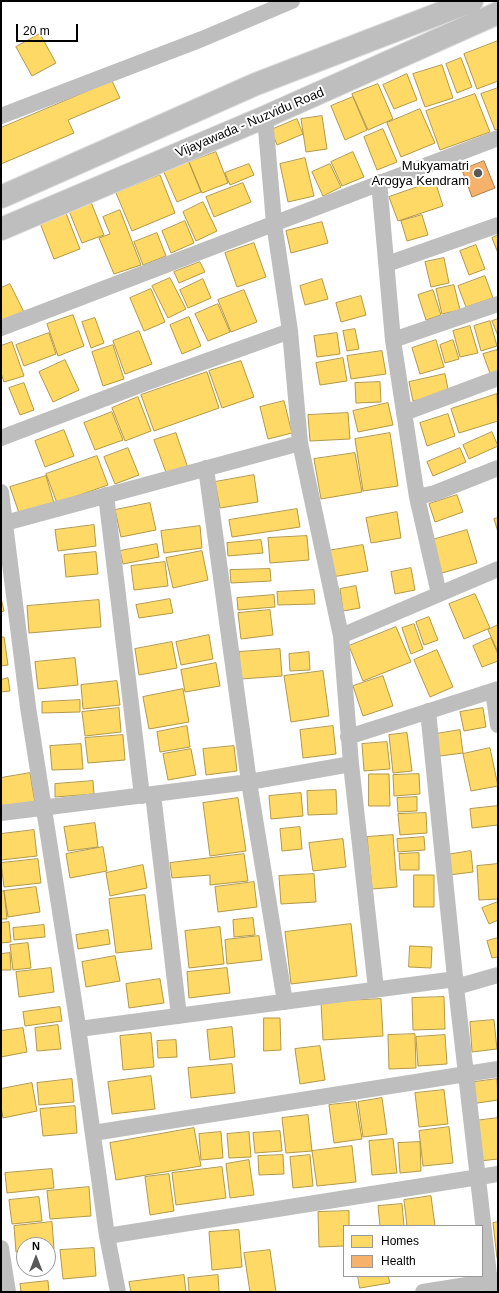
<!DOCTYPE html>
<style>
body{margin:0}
#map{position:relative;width:499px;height:1293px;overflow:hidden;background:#fff;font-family:Arial,sans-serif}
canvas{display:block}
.frame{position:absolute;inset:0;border:2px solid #000;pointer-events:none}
.legend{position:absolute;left:343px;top:1225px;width:140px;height:52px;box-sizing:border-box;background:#fff;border:1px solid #999;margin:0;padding:5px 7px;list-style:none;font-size:12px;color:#000}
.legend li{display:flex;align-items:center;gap:8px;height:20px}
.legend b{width:20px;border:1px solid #999}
.north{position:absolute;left:16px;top:1237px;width:40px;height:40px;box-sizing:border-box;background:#fff;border:1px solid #999;border-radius:50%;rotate:0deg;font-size:11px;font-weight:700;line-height:16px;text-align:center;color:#000}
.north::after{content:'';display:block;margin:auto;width:14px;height:18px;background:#595959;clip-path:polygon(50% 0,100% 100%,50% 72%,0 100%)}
.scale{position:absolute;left:16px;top:24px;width:62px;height:18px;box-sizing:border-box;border:2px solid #000;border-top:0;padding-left:5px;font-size:12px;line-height:14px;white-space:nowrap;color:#000;-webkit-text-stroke:3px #fff;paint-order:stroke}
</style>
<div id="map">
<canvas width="499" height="1293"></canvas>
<div class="frame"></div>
<ul class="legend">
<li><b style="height:11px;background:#ffd966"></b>Homes</li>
<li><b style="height:11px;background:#f6b26b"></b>Health</li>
</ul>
<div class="north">N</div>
<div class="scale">20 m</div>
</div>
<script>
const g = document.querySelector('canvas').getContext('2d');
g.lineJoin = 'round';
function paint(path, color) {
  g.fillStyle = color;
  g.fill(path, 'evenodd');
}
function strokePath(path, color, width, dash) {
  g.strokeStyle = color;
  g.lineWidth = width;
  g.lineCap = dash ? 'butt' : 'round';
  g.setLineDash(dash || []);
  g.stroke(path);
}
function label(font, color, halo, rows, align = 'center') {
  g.font = font + ' Arial,sans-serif';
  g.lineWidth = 4;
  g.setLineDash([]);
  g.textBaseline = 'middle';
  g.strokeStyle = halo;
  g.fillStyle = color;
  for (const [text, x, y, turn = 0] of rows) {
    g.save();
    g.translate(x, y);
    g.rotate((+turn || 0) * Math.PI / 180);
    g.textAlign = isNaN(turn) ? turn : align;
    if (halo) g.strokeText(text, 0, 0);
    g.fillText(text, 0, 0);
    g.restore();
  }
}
const homes = new Path2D(`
 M40,34L56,63L32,76L16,47Z
 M498,41V81L477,89L464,54Z
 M461,58L472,87L457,93L446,64Z
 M442,65L453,98L425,107L413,74Z
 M407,74L417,100L394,109L383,85Z
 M112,81L120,98L68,120L74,133L1,164V128Z
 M378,84L393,119L368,130L352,94Z
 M498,88V129L495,130L481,94Z
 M475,94L490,132L440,150L426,111Z
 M353,97L367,130L345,140L331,106Z
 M420,109L435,143L401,157L387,123Z
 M322,116L327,149L306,152L301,119Z
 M297,119L303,134L277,145L271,130Z
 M383,129L397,162L377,170L364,137Z
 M216,152L228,183L202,193L189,162Z
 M353,152L364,177L342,186L331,162Z
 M305,158L314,196L288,202L280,164Z
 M188,160L201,192L177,202L163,170Z
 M249,164L254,175L230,185L225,173Z
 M330,164L341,187L323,196L312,172Z
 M160,175L175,213L132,231L116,193Z
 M435,181L443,206L398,221L389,197Z
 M243,183L251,202L214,217L206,197Z
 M91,202L104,235L82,243L69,211Z
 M203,202L217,231L196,241L183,212Z
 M120,210L141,265L114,274L99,238L110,234L103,217Z
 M66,213L80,249L54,259L40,223Z
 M422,215L428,235L407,241L401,221Z
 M185,221L194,243L171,253L162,231Z
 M322,222L328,243L291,253L286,231Z
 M157,233L166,256L143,265L134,242Z
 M498,235V253L492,238Z
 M254,243L266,277L237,287L225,253Z
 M476,245L485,269L469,275L460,251Z
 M444,258L449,283L431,287L425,262Z
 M200,262L205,272L179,283L174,272Z
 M485,276L493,298L466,307L458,286Z
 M170,278L186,309L168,318L152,286Z
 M203,279L211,298L188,308L180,290Z
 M322,279L328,299L305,305L300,286Z
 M10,284L25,314L1,326V288Z
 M454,285L460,310L442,314L436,289Z
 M151,289L165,322L144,331L130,298Z
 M244,290L257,322L231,332L218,300Z
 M433,290L441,315L426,320L418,295Z
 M361,296L366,315L341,322L336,303Z
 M218,304L230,332L208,341L195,314Z
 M73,315L84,346L58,356L47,324Z
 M189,317L201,346L182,354L170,325Z
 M95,318L104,343L91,348L82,322Z
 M498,319V336L492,321Z
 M490,321L497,346L481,351L474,326Z
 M470,326L478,353L460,357L453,331Z
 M355,329L359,349L347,351L343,331Z
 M139,331L152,364L125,374L113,341Z
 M49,333L56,354L24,366L16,345Z
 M337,333L340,354L317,357L314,336Z
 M436,340L444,367L420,374L412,348Z
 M453,340L459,359L445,363L440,345Z
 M12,342L24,376L4,382L1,373V346Z
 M113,345L124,379L103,386L92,352Z
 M497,350L498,353V373L491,376L483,354Z
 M382,351L386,374L351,379L347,356Z
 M343,358L347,381L320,385L316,363Z
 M65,360L79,390L53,402L39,372Z
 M241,361L254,397L222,408L209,371Z
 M207,372L219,408L154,431L141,395Z
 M445,374L449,394L413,401L409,382Z
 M380,382L381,402L356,403L355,383Z
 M24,383L34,410L20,415L9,388Z
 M497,394L498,421L459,433L451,409Z
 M138,397L151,431L125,441L112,408Z
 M284,401L292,433L268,439L260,407Z
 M388,403L393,425L358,432L353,411Z
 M112,412L123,440L95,450L84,423Z
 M348,413L350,439L310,441L308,415Z
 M448,414L455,436L427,446L420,423Z
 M64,430L74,456L45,467L35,441Z
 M492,432L498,446L469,459L463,445Z
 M176,433L188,468L167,475L154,440Z
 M390,433L398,486L363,491L355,439Z
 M128,448L139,475L115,484L104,457Z
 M460,448L466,462L433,476L427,462Z
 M355,453L362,492L321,499L314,459Z
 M97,456L108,485L57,503L46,474Z
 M254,475L258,502L220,508L215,482Z
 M46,476L54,503L19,513L10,487Z
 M457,495L463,512L435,522L429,504Z
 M150,503L156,530L121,537L115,510Z
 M297,509L300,527L232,537L229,520Z
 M397,512L401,538L371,543L366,518Z
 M498,518V532L494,519Z
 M94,525L96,546L58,551L55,530Z
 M200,526L202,548L164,553L161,531Z
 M467,530L477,563L442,573L432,540Z
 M307,536L309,560L270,563L268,538Z
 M261,540L263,553L228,556L227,543Z
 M157,544L159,557L123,564L120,551Z
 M363,545L368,571L332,577L327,551Z
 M202,551L208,580L173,588L166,558Z
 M96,552L98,574L66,577L64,555Z
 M165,562L168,586L134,590L131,566Z
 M411,568L415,590L395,594L391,572Z
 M270,569L271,581L231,583L230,570Z
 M356,586L360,608L343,611L340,589Z
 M314,590L315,604L278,605L277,592Z
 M475,594L490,628L464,639L449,604Z
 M274,595L275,607L238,610L237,598Z
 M1,598L4,611L1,612Z
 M170,599L173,613L139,618L136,605Z
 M99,600L101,627L29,633L27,606Z
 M270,610L273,635L241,639L238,613Z
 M429,617L438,640L424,645L416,622Z
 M414,624L423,649L411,654L402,628Z
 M498,625V652L488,630Z
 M396,627L411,662L363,681L349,646Z
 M209,635L213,659L181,665L176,642Z
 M1,637H4L8,665L1,666Z
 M491,638L498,654V661L482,667L473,646Z
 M172,642L177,668L139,675L135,649Z
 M280,649L282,676L241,679L239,652Z
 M437,650L453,687L430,697L414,660Z
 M309,652L310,670L290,671L289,654Z
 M75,658L78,685L38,689L35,662Z
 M216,663L220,686L185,692L181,670Z
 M323,671L329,716L291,722L284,676Z
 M383,676L393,706L363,716L353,686Z
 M8,678L10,691L1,692V680Z
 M117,681L120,705L83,709L81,685Z
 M183,689L189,722L149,729L143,697Z
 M80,700V712L42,713V702Z
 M119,708L121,732L85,736L82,712Z
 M483,708L486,727L464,731L460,712Z
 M187,726L190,747L160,752L157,732Z
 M333,726L336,754L303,758L300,730Z
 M460,730L463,753L440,756L436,734Z
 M407,733L412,771L393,773L389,735Z
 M123,735L125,760L88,763L85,738Z
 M387,742L390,769L364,771L362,744Z
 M81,744L83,769L52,770L50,746Z
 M234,746L237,771L206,775L203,749Z
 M490,748L498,786L471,791L463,754Z
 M191,749L196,775L168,780L163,754Z
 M30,773L35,803L1,809V778Z
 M369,774H389L390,806H369Z
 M419,774L420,794L394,796L393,775Z
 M93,781L94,794L55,797V784Z
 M336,790L337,814L308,815L307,791Z
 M301,793L303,816L271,819L269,796Z
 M417,797V811L398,812L397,798Z
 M238,798L246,851L210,856L203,803Z
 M498,806V825L472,828L470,809Z
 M426,813L427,833L400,835L398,814Z
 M95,823L98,847L68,851L64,827Z
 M300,827L302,849L282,851L280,829Z
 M34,830L37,856L1,860V834Z
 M393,835L397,887L372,889L367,837Z
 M424,837L425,850L398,852L397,839Z
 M343,839L346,867L313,871L309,843Z
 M103,847L107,871L70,878L66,854Z
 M471,851L473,872L449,875L446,855Z
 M419,853V870H400L399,854Z
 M244,854L248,881L210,885V875L172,878L170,863Z
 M38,859L41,883L4,887L1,863Z
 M498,864V899L479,900L477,866Z
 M143,865L147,888L110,896L106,873Z
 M314,874L316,902L281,904L279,876Z
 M414,875H434V907H414Z
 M254,882L257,907L218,912L215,887Z
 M36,887L40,912L8,917L4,891Z
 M4,891L7,919H1V892Z
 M145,895L152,949L116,953L109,899Z
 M498,902V920L489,924L482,908Z
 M253,918L255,935L234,937L233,920Z
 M9,922L11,942L1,943V923Z
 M351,924L357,976L291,984L285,932Z
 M44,925L45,937L14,940L13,928Z
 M220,927L224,964L189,968L185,931Z
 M108,930L110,944L78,949L76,935Z
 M259,936L262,960L227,964L225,940Z
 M498,938V957L492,958L487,941Z
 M28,943L31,968L13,970L10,945Z
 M410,946L432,947L431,968L409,967Z
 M10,953L11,970H1V954Z
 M115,956L120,981L86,987L82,962Z
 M51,968L54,992L19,997L16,972Z
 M227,968L230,993L189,998L187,972Z
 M160,979L164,1003L129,1008L126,984Z
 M444,997L445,1029L413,1030L412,998Z
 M381,999L383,1036L323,1040L321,1002Z
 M60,1007L62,1021L25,1026L23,1012Z
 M264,1018H280L281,1050L264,1051Z
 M494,1020L497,1049L472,1052L470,1022Z
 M58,1025L61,1049L37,1051L35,1028Z
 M232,1027L235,1057L210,1060L207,1030Z
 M23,1028L27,1052L1,1057V1031Z
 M151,1033L154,1067L123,1070L120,1036Z
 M415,1034L416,1068L389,1069L388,1035Z
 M445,1035L447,1064L418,1066L416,1037Z
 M176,1040L177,1057L158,1058L157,1041Z
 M320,1046L325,1080L300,1084L295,1049Z
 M232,1064L235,1093L191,1098L188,1068Z
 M151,1076L155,1109L112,1114L108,1082Z
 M72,1079L74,1102L39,1105L37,1083Z
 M497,1079L498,1100L471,1104L467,1083Z
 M32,1083L37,1111L3,1118L1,1107V1089Z
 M444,1090L448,1124L419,1127L415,1093Z
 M382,1098L387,1134L363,1137L358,1102Z
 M356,1102L362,1139L334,1143L329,1105Z
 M75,1106L77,1133L43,1136L40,1109Z
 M308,1115L312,1151L286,1153L282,1118Z
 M498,1118V1159L480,1161L474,1121Z
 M449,1127L453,1163L423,1166L419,1131Z
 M194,1128L201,1166L116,1180L110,1143Z
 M280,1131L282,1151L255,1153L253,1133Z
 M221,1132L223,1158L201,1160L199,1134Z
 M249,1132L251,1157L229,1158L227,1134Z
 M393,1139L397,1173L372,1175L369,1141Z
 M420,1142L421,1171L400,1173L398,1143Z
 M352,1146L356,1182L317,1186L312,1151Z
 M283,1155L284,1174L259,1175L258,1156Z
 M310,1155L313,1186L293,1188L290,1157Z
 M249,1160L254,1195L230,1198L226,1164Z
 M222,1167L226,1198L176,1205L172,1173Z
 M52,1169L54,1188L7,1193L5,1173Z
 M169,1174L174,1211L150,1215L145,1177Z
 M89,1187L91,1216L50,1219L47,1191Z
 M431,1196L435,1226H407L404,1200Z
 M39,1197L42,1221L12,1224L9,1200Z
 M402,1204L404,1226H380L378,1206Z
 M349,1211V1226H344V1246L319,1247L318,1212Z
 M52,1222L54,1249H48V1245H24V1251L16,1252L14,1226Z
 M498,1222V1258H497L493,1223Z
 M239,1230L242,1267L212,1270L209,1232Z
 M94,1248L96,1276L63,1279L60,1250Z
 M270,1250L276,1292H250L244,1253Z
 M184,1275L186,1292H131L129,1282Z
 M218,1275L219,1292H189L188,1278Z
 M358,1276H388L390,1283L360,1288Z
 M48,1281L49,1292H21L20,1284Z`);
const health = new Path2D(`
 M484,161L495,188L472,197L462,170Z`);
const minor = new Path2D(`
 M1,116L202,39L292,1
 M379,182L393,340L498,304
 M387,264L498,225
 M1,328L498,138
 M393,340L417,497L439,594
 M404,413L498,378
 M1,438L148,382L290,331
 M300,443L341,636
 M206,468L249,782L285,1002
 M1,492L28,707L77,1020L107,1236L118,1292
 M106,495L142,796
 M417,497L435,493L498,468
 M5,523L300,443L290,331L274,223L265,117
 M493,691L498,725
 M428,711L456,987L491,1292
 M348,737L498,689
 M153,794L179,1016
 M1,813L249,782L351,764
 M456,987L498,975
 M376,989L351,764L341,636L498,569
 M79,1029L456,979
 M93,1133L498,1069
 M107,1236L498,1174
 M1,1248L8,1292
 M423,1292L498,1280`);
const primary = new Path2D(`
 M1,197L256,84L472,1
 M1,229L265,117L498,13`);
const markers = [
 [478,173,5,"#595959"]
];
const streetNames = [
 ["Vijayawada - Nuzvidu Road",250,123,-23]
];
const poiNames = [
 ["Mukyamatri",469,166],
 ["Arogya Kendram",469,181]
];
paint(homes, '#ffd966');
strokePath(homes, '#b29847', 1);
paint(health, '#f6b26b');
strokePath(health, '#ac7d4b', 1);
strokePath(primary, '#dbdbdb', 24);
strokePath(minor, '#bebebe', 16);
strokePath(primary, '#bebebe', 22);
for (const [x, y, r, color] of markers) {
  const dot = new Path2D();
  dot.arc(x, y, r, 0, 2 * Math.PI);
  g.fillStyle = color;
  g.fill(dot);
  strokePath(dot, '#fff', 1.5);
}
label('13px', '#000', '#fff', streetNames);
label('13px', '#000', '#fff', poiNames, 'right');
</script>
